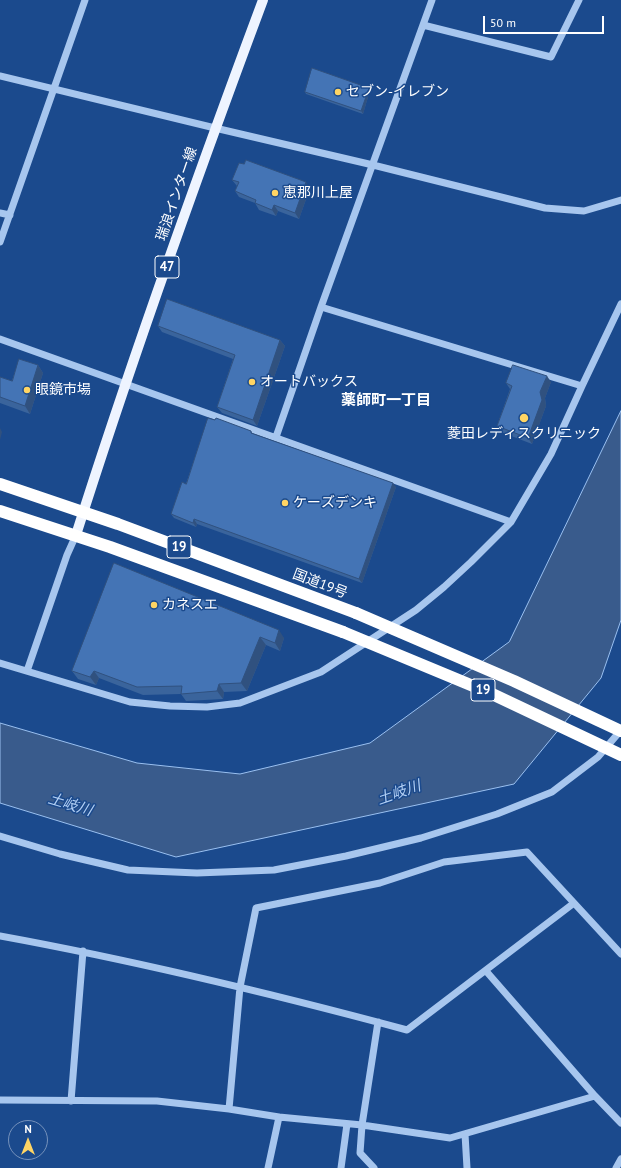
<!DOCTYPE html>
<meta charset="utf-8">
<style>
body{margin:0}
#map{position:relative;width:621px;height:1168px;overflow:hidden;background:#1b4a8d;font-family:"PT Sans",sans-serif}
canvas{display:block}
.north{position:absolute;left:8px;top:1120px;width:40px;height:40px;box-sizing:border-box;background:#1b4a8d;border:1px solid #7692bb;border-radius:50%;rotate:0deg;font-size:11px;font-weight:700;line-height:16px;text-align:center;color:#fff}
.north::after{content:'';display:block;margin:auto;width:14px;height:18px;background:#ffd564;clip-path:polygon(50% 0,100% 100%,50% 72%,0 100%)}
.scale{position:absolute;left:483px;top:16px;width:121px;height:18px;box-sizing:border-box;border:2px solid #fff;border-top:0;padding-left:5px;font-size:12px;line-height:14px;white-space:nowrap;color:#fff;-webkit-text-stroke:3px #1b4a8d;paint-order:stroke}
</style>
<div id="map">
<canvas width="621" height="1168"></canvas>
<div class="north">N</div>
<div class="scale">50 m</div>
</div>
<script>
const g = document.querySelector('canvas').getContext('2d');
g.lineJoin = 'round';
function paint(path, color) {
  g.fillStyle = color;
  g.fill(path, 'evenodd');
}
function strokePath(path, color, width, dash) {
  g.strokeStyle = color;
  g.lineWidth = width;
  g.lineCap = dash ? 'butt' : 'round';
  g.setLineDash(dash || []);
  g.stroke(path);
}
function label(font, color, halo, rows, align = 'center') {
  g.font = font + ' "PT Sans","Noto Sans JP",sans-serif';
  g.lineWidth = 3;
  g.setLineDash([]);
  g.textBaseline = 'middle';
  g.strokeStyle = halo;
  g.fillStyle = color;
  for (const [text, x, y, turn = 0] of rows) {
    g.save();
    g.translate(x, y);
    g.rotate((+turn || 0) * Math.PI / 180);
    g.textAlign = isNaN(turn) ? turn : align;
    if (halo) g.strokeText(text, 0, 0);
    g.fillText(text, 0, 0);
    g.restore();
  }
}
const water = new Path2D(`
 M621,411V620L601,678L514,784L176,857L0,803V723L137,763L240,774L370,743L509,642Z`);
const minor = new Path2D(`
 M423,25L551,57L579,0
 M0,76L215,128L373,165L545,208L584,211L621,200
 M0,213L10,215
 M0,242L85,0
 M321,307L582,386
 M0,339L511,522
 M276,437L321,307L432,0
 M0,663L130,702L170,706L207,707L240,703L321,672L416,610L444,587L471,562L511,522L551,454L582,386L621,304
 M27,671L67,555L76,535
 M0,836L60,854L128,870L197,873L274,870L346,856L421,838L497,814L552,792L598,757L621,730
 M0,936C137,961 273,994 407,1030L574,903
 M486,971L595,1096L621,1123
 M0,1100L157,1101L229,1109L279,1117L362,1125L450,1138L595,1096
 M71,1101L83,951
 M229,1109L240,987L256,908L380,883L444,862L527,852L621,954
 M465,1134L467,1168
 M268,1168L279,1117
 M341,1168L347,1124
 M374,1168L360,1153L362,1125L378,1022
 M616,1168L621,1159`);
const major = new Path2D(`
 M76,535C133,355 197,177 263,0`);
const highway = new Path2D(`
 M0,484L118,524L356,613
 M0,511L110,547L343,632`);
const highwayBridge = new Path2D(`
 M356,613L514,681L621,731
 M343,632L490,693L621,755`);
const wall = new Path2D(`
 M370,90L363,114L306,94L305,92Z
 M232,180L310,188L299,219L278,211L276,216L259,210L255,203L239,197L235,191L237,186Z
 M158,326L280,340L285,346L257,426L222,413L217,407L233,359L162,332Z
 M38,365L43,373L30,414L0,403V377L12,381Z
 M551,382L545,398L546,406L532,444L501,432L497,426L510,389L506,383Z
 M215,420L251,431L253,434L396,487L362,583L197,524L196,527L174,518L171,514L186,484Z
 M114,563L284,638L280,651L266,645L247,691L224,692L223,699L186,701L181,694L143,695L99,678L96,685L78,679L72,671Z`);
const shadedWall = new Path2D(`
 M369,88L370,90L363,114L361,111Z
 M306,182L310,188L299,219L295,213Z
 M274,205L278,211L276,216L272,210Z
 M280,340L285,346L257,426L253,420Z
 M38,365L43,373L30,414L25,406Z
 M547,376L551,382L545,398L546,406L532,444L528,438L540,392Z
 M0,428L2,432L0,440Z
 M393,483L396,487L362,583L359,579Z
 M194,519L197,524L196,527L193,523Z
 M279,630L284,638L280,651L275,643Z
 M260,637L266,645L247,691L241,683Z
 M94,671L99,678L96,685L90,677Z
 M219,684L224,692L223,699L217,691Z`);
const building = new Path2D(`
 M312,68L369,88L361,111L305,92Z
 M246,160L306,182L295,213L274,205L272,210L255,203L256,200L235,191L239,182L232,180L239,163L244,164Z
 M167,299L280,340L253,420L217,407L235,355L158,326Z
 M19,359L38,365L25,406L0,397V377L12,381Z
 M513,365L547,376L540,392L542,400L528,438L497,426L512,386L506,383Z
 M208,418L215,420L216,418L251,431V433L393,483L359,579L194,519L193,523L171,514L182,482L186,484Z
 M114,563L279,630L275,643L260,637L241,683L219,684L217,691L181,694L182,686L137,687L94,671L90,677L72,671Z`);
const markers = [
 [338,92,4,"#ffd564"],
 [275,193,4,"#ffd564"],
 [252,382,4,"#ffd564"],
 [27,390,4,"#ffd564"],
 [524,418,5,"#ffd564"],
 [285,503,4,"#ffd564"],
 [154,605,4,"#ffd564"]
];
const shields = [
 [167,267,24],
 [179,547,24],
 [483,690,24]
];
const shieldNames = [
 ["47",167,267],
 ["19",179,547],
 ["19",483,690]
];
const poiNames = [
 ["セブン-イレブン",346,92],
 ["恵那川上屋",283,193],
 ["オートバックス",260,382],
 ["眼鏡市場",35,390],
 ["菱田レディスクリニック",524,434,"center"],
 ["ケーズデンキ",293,503],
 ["カネスエ",162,605]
];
const streetNames = [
 ["瑞浪インター線",177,194,-71],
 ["国道19号",320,584,21]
];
const neighbourhoodNames = [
 ["薬師町一丁目",386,401]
];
const waterNames = [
 ["土岐川",399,793,-19],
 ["土岐川",70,805,17]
];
paint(water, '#395b8c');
strokePath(water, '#9ac0f0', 1);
strokePath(minor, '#a7c6ee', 7);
strokePath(major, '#eef4ff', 10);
strokePath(highway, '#fff', 12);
strokePath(highwayBridge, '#fff', 12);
paint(wall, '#3a649c');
paint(shadedWall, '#30517f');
paint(building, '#4474b5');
strokePath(building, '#30517f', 1);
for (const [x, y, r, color] of markers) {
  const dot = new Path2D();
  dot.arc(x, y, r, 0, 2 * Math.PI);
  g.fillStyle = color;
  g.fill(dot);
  strokePath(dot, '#1b4a8d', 1.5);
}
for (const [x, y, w] of shields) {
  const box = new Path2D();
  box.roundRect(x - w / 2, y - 11, w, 22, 3);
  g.fillStyle = '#1b4a8d';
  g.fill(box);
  strokePath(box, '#fff', 1);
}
label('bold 13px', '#fff', null, shieldNames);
label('14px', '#fff', '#1b4a8d', poiNames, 'left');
label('14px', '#fff', '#1b4a8d', streetNames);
label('bold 15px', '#fff', '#1b4a8d', neighbourhoodNames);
label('italic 15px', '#b3d0f5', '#1b4a8d', waterNames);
</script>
